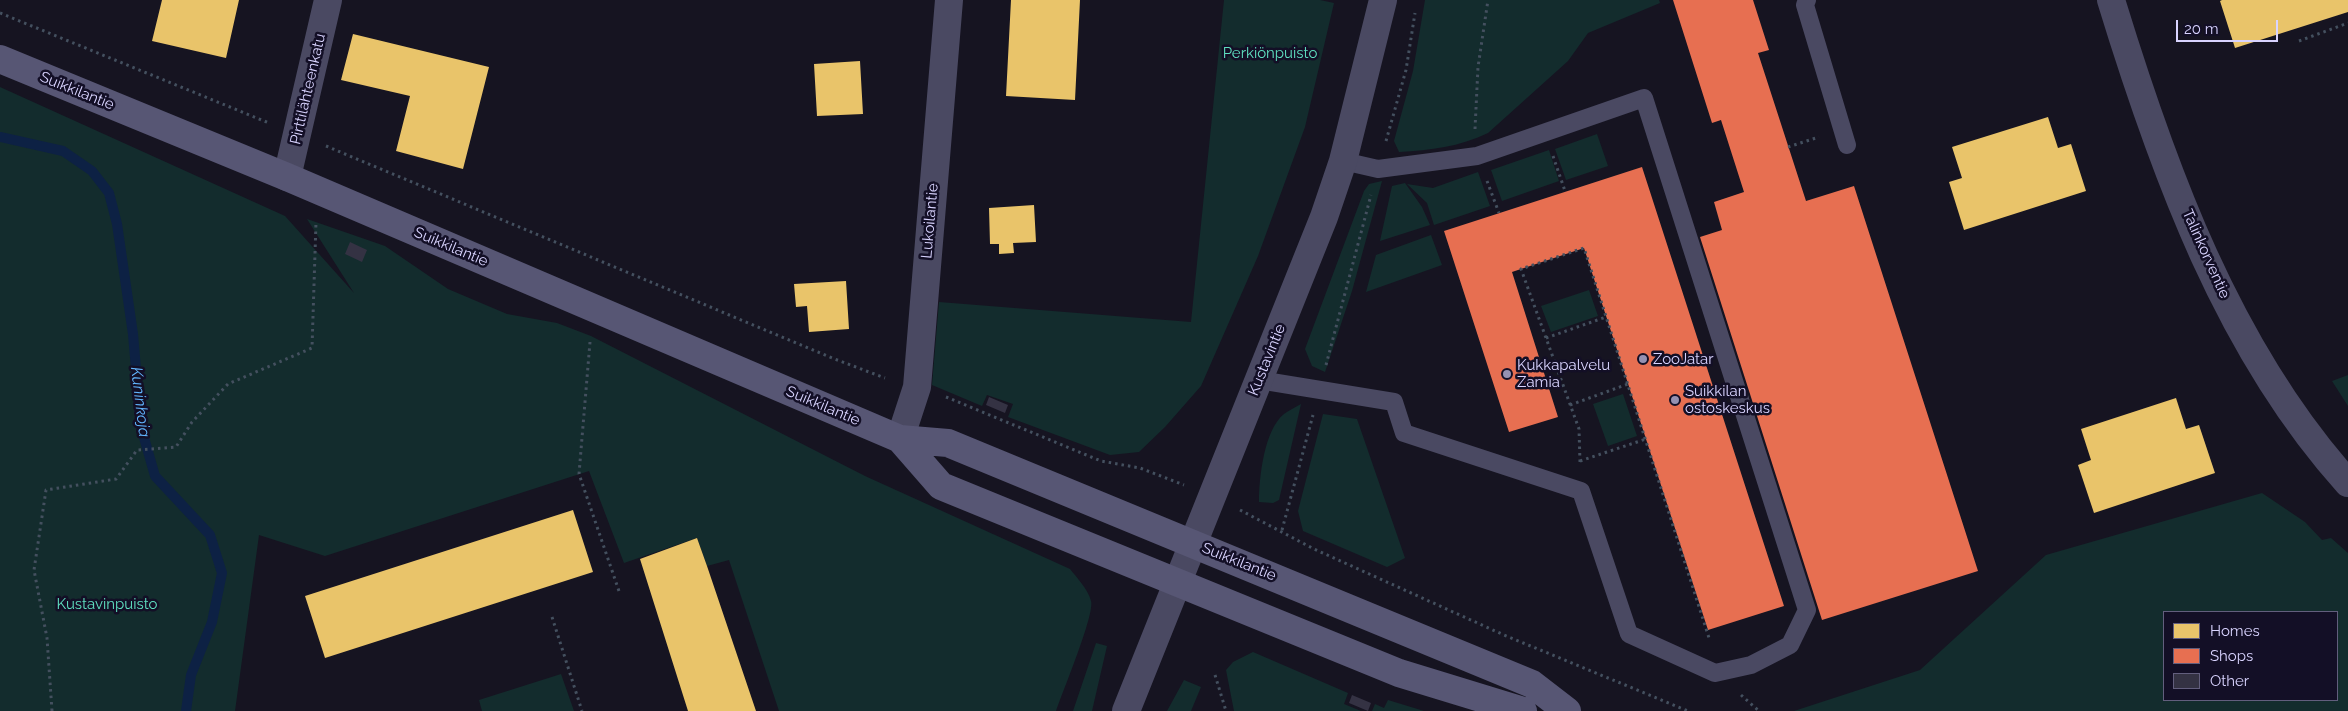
<!DOCTYPE html>
<meta charset="utf-8">
<style>
body{margin:0}
#map{position:relative;width:2348px;height:711px;overflow:hidden;background:#161421;font-family:Raleway,sans-serif}
canvas{display:block}
.legend{position:absolute;left:2163px;top:611px;width:175px;height:90px;box-sizing:border-box;background:#130f26;border:1px solid #625e7d;margin:0;padding:6px 9px;list-style:none;font-size:15px;color:#d9d4ff}
.legend li{display:flex;align-items:center;gap:10px;height:25px}
.legend b{width:25px;border:1px solid #625e7d}
.scale{position:absolute;left:2176px;top:20px;width:102px;height:22px;box-sizing:border-box;border:2px solid #d9d4ff;border-top:0;padding-left:6px;font-size:15px;line-height:18px;white-space:nowrap;color:#d9d4ff;-webkit-text-stroke:4px #130f26;paint-order:stroke}
</style>
<div id="map">
<canvas width="2348" height="711"></canvas>
<ul class="legend">
<li><b style="height:14px;background:#e9c46a"></b>Homes</li>
<li><b style="height:14px;background:#e76f51"></b>Shops</li>
<li><b style="height:14px;background:#343243"></b>Other</li>
</ul>
<div class="scale">20 m</div>
</div>
<script>
const g = document.querySelector('canvas').getContext('2d');
g.lineJoin = 'round';
function paint(path, color) {
  g.fillStyle = color;
  g.fill(path, 'evenodd');
}
function strokePath(path, color, width, dash) {
  g.strokeStyle = color;
  g.lineWidth = width;
  g.lineCap = dash ? 'butt' : 'round';
  g.setLineDash(dash || []);
  g.stroke(path);
}
function label(font, color, halo, rows, align = 'center') {
  g.font = font + ' Raleway,sans-serif';
  g.lineWidth = 5;
  g.setLineDash([]);
  g.textBaseline = 'middle';
  g.strokeStyle = halo;
  g.fillStyle = color;
  for (const [text, x, y, turn = 0] of rows) {
    g.save();
    g.translate(x, y);
    g.rotate((+turn || 0) * Math.PI / 180);
    g.textAlign = isNaN(turn) ? turn : align;
    if (halo) g.strokeText(text, 0, 0);
    g.fillText(text, 0, 0);
    g.restore();
  }
}
const green = new Path2D(`
 M1224,0H1320L1334,3L1305,127L1258,256L1201,386L1165,427L1139,452L1110,455L1008,417L1013,404L987,395L982,406L932,385L939,302L1191,322Z
 M1425,0H1659L1660,3L1588,33L1568,61L1488,133C1459,147 1431,150 1399,152L1394,141L1413,71Z
 M0,87L285,216L354,293L307,219L385,246L448,289L507,314L557,323L591,336L865,476L1070,569C1077,578 1088,589 1091,601C1095,614 1062,693 1056,711H779L729,560L707,566L697,538L624,563L589,471L325,556L259,535L235,711H0Z
 M1597,134L1608,166L1566,180L1555,149Z
 M1549,150L1559,181L1502,201L1491,170Z
 M1478,172L1490,206L1434,225L1427,203L1407,184L1433,188Z
 M1382,181L1352,291L1325,372L1312,366L1305,349L1364,191L1369,184Z
 M1405,183L1422,207L1430,225L1380,241L1392,186Z
 M1431,235L1442,265L1366,292L1376,255Z
 M1589,290L1598,316L1551,332L1541,306Z
 M2348,375V406L2332,381Z
 M1623,394L1637,436L1608,446L1593,404Z
 M1301,404L1279,500L1273,503L1259,502C1259,478 1264,430 1284,414C1289,410 1296,407 1301,404Z
 M1323,414L1357,419L1405,558L1387,567L1303,531L1298,511Z
 M2262,493L2305,522L2322,540L2331,538L2348,553V711H1794L1920,670L2046,555ZM2337,612V700H2164V612Z
 M1096,643L1107,646L1092,711H1073Z
 M1253,652L1348,693L1344,704L1361,711H1234L1226,670L1233,662Z
 M561,674L574,711H482L479,700Z
 M1184,680L1201,687L1191,711H1167Z
 M1388,700L1424,711H1372L1375,704L1384,708Z`);
const homes = new Path2D(`
 M162,0H239L226,58L152,41Z
 M1011,0H1080L1075,100L1006,96Z
 M2222,0H2348V12L2235,48L2220,1Z
 M353,34L489,67L463,169L396,151L410,96L341,80Z
 M860,61L863,114L817,116L814,64Z
 M2048,117L2058,148L2071,144L2086,191L1964,230L1949,182L1962,178L1952,147Z
 M1034,205L1036,242L1013,243L1014,253L999,254V244H990L989,208Z
 M846,281L849,329L809,332L807,306L796,307L794,284Z
 M2176,398L2186,429L2199,425L2215,473L2094,513L2078,465L2091,460L2081,429Z
 M573,510L593,572L325,658L305,596Z
 M697,538L707,566L756,711H688L640,559Z`);
const shops = new Path2D(`
 M1673,0H1753L1769,50L1758,53L1806,201L1854,186L1978,571L1822,620L1700,237L1722,230L1714,202L1744,192L1721,120L1712,123Z
 M1642,167L1784,606L1708,630L1584,248L1512,272L1558,417L1509,432L1444,231Z`);
const stream = new Path2D(`
 M0,137L63,151L92,171L109,193L117,224L133,334L141,427L155,476L210,535L222,573L212,622L191,675L186,711`);
const building = new Path2D(`
 M350,242L367,250L362,262L345,254Z
 M989,397L1008,405L1005,413L986,405Z
 M1352,695L1371,703L1368,711L1349,703Z`);
const path = new Path2D(`
 M0,13L269,123
 M2299,41L2348,23
 M1475,129L1478,67L1488,0
 M1386,141L1406,70L1415,13
 M326,146L832,358L885,378
 M1788,147L1819,137
 M1553,156L1565,191
 M1487,181L1499,213
 M1546,338L1606,317
 M590,342L579,474L620,594
 M1326,365L1371,195
 M946,397L1101,461L1140,468L1184,485
 M1570,405L1628,384
 M1580,461L1646,439
 M1580,462L1579,429L1521,269L1584,248L1710,641
 M1240,510L1314,549L1504,635L1688,711
 M1282,530L1313,415
 M552,617L582,711
 M1215,675L1226,711
 M1741,695L1759,711
 M52,711L47,638L34,570L46,490L116,479L137,450L176,447L192,422L228,384L312,348L316,222`);
const lane = new Path2D(`
 M1807,0L1805,5L1847,145
 M1259,380L1394,402L1404,433L1581,491L1629,634L1715,673L1751,665L1790,645L1807,610L1644,98L1477,156L1378,169L1343,161`);
const street = new Path2D(`
 M2111,0C2163,170 2228,350 2348,483
 M287,177L328,0
 M900,439L917,387L949,0
 M1126,711L1324,217L1343,161L1383,0`);
const secondary = new Path2D(`
 M0,59L287,177L900,439L948,443L1532,684L1567,711
 M900,439L941,486L1399,673L1523,711`);
const markers = [
 [1643,359,5,"#9591b1"],
 [1507,374,5,"#9591b1"],
 [1675,400,5,"#9591b1"]
];
const parkNames = [
 ["Perkiönpuisto",1270,53],
 ["Kustavinpuisto",107,604]
];
const streetNames = [
 ["Pirttilähteenkatu",308,89,-77],
 ["Suikkilantie",77,91,22],
 ["Lukoilantie",930,221,-85],
 ["Suikkilantie",451,247,23],
 ["Talinkorventie",2206,254,66],
 ["Kustavintie",1267,360,-68],
 ["Suikkilantie",823,406,23],
 ["Suikkilantie",1239,562,22]
];
const poiNames = [
 ["ZooJatar",1653,359],
 ["Kukkapalvelu",1517,365],
 ["Zamia",1517,382],
 ["Suikkilan",1685,391],
 ["ostoskeskus",1685,408]
];
const waterNames = [
 ["Kuninkoja",140,402,83]
];
paint(green, '#132c2d');
paint(homes, '#e9c46a');
paint(shops, '#e76f51');
strokePath(stream, '#0d2144', 10);
paint(building, '#343243');
strokePath(path, '#44505f', 3, [2.5, 4]);
strokePath(lane, '#4a4962', 18);
strokePath(street, '#4a4962', 28);
strokePath(secondary, '#575674', 28);
for (const [x, y, r, color] of markers) {
  const dot = new Path2D();
  dot.arc(x, y, r, 0, 2 * Math.PI);
  g.fillStyle = color;
  g.fill(dot);
  strokePath(dot, '#130f26', 2);
}
label('15px', '#5fe0c0', '#130f26', parkNames);
label('15px', '#d9d4ff', '#130f26', streetNames);
label('15px', '#d9d4ff', '#130f26', poiNames, 'left');
label('italic 16px', '#62b6ff', '#130f26', waterNames);
</script>
